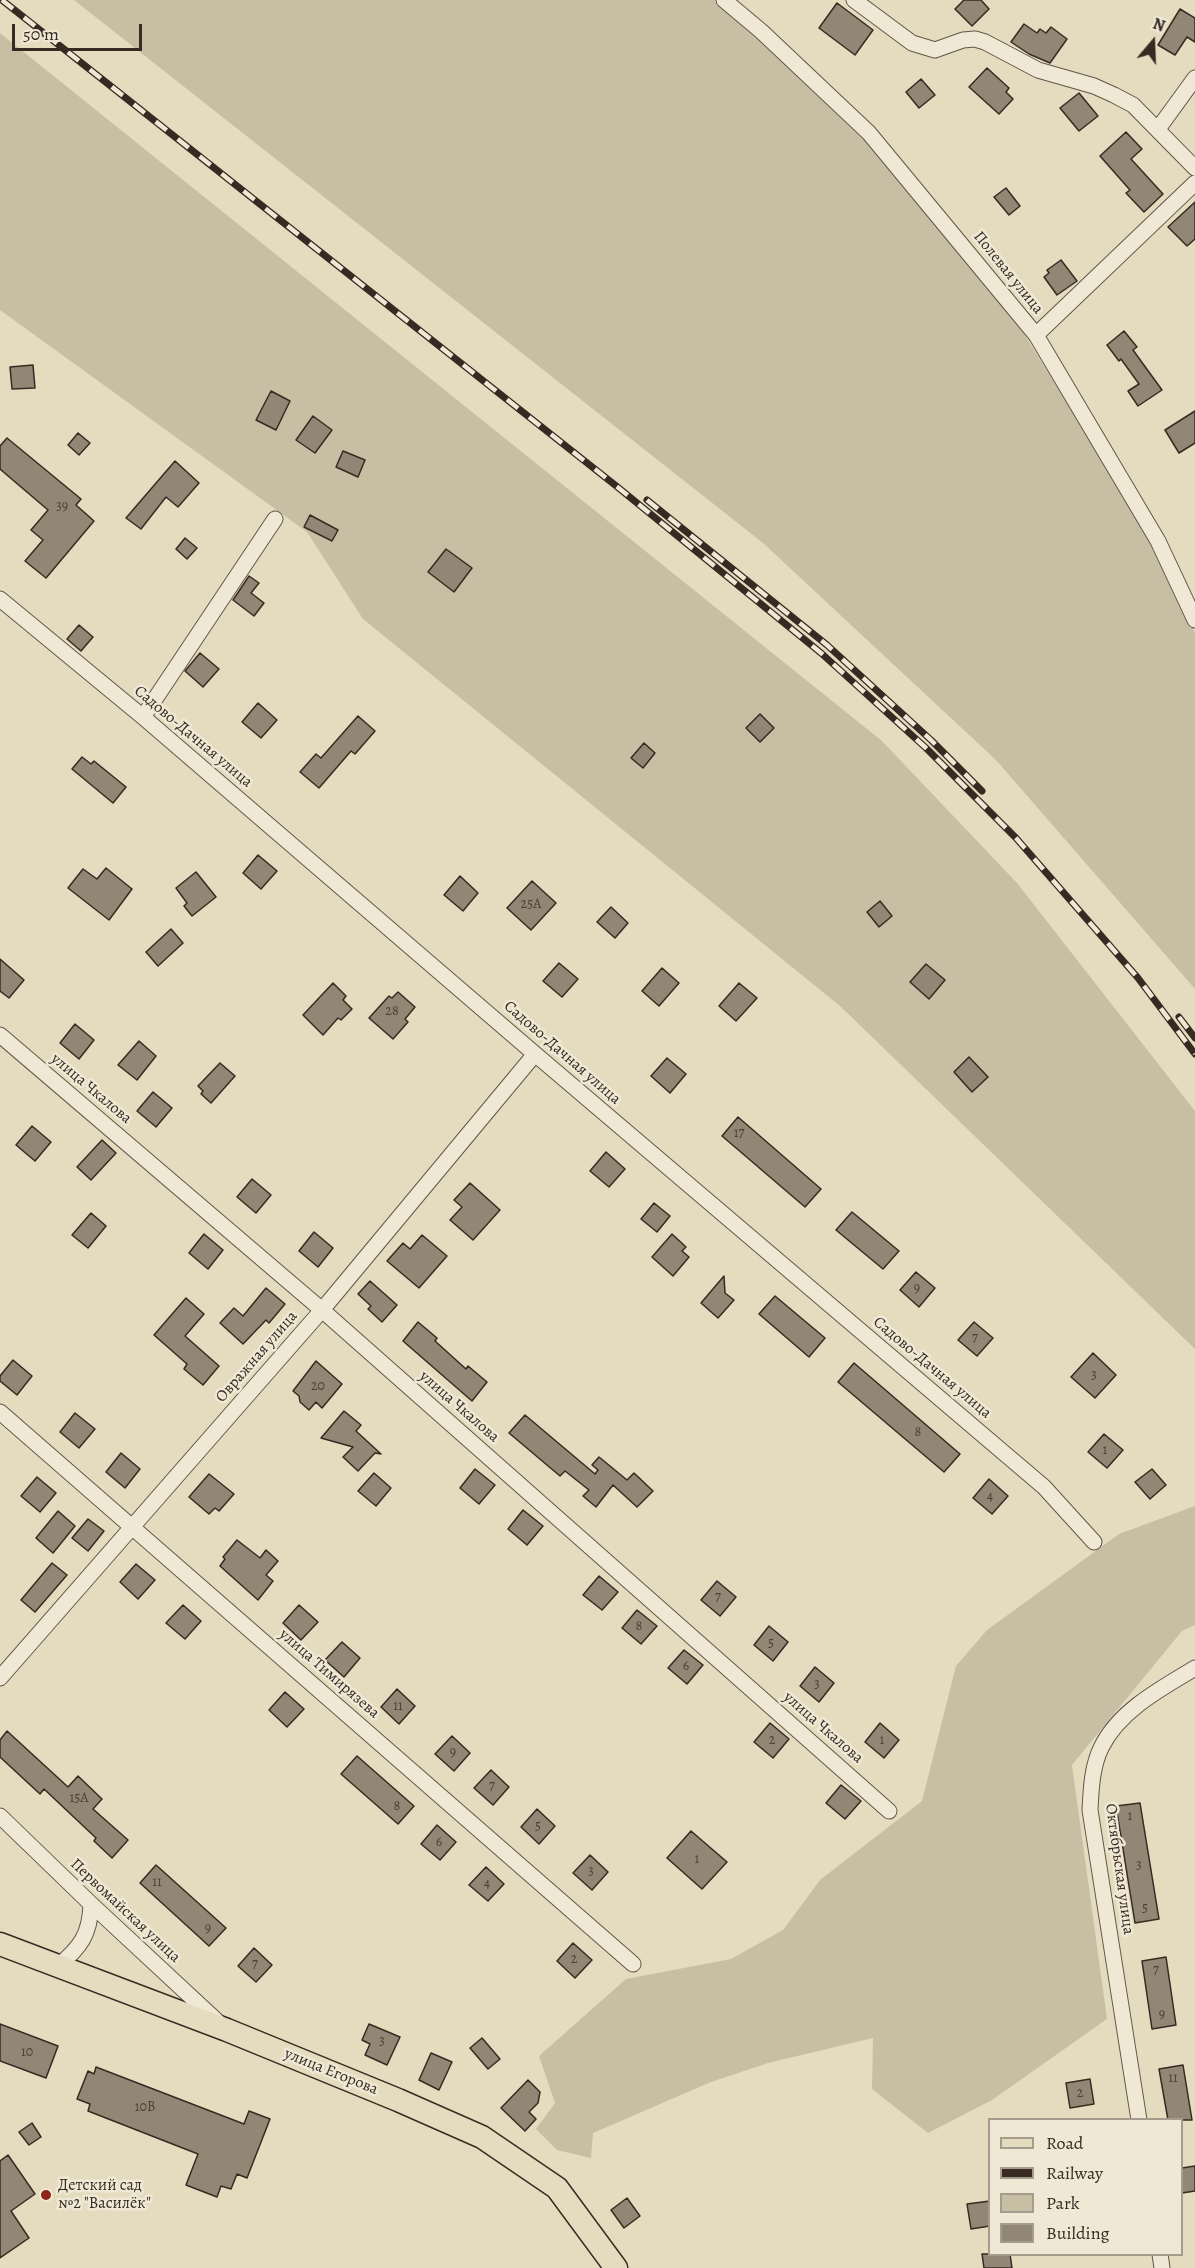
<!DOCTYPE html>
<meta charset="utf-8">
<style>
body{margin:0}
#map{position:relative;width:1195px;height:2268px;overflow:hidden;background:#e5dcbf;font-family:Alegreya,serif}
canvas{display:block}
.legend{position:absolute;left:988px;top:2118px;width:195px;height:138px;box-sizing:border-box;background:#eee8d5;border:2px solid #a59c8d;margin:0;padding:8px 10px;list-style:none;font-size:18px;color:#382a22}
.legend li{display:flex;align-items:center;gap:12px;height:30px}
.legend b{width:30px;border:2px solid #a59c8d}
.north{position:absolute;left:1123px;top:12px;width:60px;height:60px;-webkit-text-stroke:4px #eee8d5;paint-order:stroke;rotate:19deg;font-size:16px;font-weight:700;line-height:24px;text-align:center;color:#382a22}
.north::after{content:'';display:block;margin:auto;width:21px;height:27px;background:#382a22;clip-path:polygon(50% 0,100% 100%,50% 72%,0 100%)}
.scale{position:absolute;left:12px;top:24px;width:130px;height:27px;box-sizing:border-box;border:3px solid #382a22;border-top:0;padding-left:8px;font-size:18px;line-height:21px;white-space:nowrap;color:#382a22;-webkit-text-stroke:4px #eee8d5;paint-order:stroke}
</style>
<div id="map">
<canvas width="1195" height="2268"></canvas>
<ul class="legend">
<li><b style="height:8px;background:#e5dcbf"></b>Road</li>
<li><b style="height:8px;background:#382a22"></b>Railway</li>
<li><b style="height:16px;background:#c8bea4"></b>Park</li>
<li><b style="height:16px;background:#928774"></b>Building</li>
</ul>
<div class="north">N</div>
<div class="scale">50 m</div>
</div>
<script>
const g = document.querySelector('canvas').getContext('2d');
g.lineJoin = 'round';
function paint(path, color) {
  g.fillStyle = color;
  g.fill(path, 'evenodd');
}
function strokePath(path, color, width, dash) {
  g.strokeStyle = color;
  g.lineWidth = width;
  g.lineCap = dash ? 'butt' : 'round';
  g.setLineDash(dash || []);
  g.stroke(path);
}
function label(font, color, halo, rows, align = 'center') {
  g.font = font + ' Alegreya,serif';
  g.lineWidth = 5;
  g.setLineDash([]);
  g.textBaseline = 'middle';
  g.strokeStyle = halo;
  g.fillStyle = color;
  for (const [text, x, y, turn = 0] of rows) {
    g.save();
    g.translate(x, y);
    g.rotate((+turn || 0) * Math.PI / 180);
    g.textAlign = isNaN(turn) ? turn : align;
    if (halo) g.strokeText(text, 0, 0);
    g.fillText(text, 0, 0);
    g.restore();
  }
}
const green = new Path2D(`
 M74,0H716L866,142L1019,326L1151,538L1195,633V989L996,760L763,543Z
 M0,33L882,741L1017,883L1195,1111V1349L840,1006L363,619L307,532L0,310Z
 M1195,1506V1625L1182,1631L1072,1765L1107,2019L992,2100L928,2133L872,2089L873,2038L768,2063L711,2082L593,2133L591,2158L557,2150L536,2129L555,2103L539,2056L626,1979L731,1959L783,1930L820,1880L922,1801L956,1666L987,1630L1119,1534Z`);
const building = new Path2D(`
 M964,0H981L989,9L972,26L955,9Z
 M837,3L873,30L855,55L819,28Z
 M1180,9L1195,18V42L1187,37L1175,55L1158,45Z
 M1024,24L1037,33L1040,29L1046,33L1051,27L1067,39L1050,63L1029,54L1011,42Z
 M987,68L1009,88L1006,92L1013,99L999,114L969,87Z
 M921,79L935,95L919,108L906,92Z
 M1079,93L1098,116L1079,131L1060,108Z
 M1126,132L1142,149L1131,159L1163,194L1144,212L1126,193L1130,190L1100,156Z
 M1006,188L1020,206L1009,215L994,197Z
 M1195,202V239L1187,246L1168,227Z
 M1061,260L1077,281L1057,295L1044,277L1049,273L1047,270Z
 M1124,331L1137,347L1133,350L1162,390L1138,406L1128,391L1139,384L1121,359L1119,361L1107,345Z
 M33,365L35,388L12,389L10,367Z
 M271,391L290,401L276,430L256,420Z
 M1195,411V443L1179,453L1165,430Z
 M313,416L332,430L315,453L296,440Z
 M78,433L90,443L79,455L68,445Z
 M7,438L81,499L76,505L94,521L46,578L25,561L43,540L31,530L48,510L0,469V446Z
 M343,451L365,460L358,477L336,467Z
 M175,461L199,483L178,507L166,497L141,529L126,518Z
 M310,515L338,530L332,541L304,527Z
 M185,538L197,548L187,559L176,549Z
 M446,549L472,568L454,592L428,572Z
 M249,576L259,583L251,593L264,603L254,616L233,600Z
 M79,625L93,637L81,651L67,639Z
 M200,653L219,669L203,687L185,671Z
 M258,703L277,720L261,738L242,722Z
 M760,714L774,728L760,742L746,728Z
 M358,716L375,731L355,754L351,751L319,788L300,772L316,754L321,758Z
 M644,743L655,753L643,768L631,758Z
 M82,757L91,764L94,761L126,787L113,803L72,769Z
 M258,855L277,871L261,889L243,873Z
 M106,868L132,889L109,920L68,888L83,869L97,879Z
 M196,872L216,897L192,916L184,906L187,903L176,888Z
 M460,876L478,893L463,911L444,895Z
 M532,881L556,903L531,930L507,908Z
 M880,901L892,916L879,927L867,912Z
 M611,907L628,923L615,938L597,922Z
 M171,929L183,943L158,966L146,952Z
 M0,959L24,980L9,998L0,991Z
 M559,963L578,979L562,997L543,981Z
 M926,964L945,980L929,999L910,982Z
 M662,968L679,983L659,1006L642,991Z
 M333,983L346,996L343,1000L352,1009L341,1020L338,1018L323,1035L303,1015Z
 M739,983L757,998L736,1021L719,1006Z
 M398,992L415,1007L405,1019L408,1022L393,1039L369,1018L389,996L392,998Z
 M75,1024L94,1040L79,1059L60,1043Z
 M139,1041L156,1056L137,1080L118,1065Z
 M969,1057L988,1077L972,1092L954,1072Z
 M667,1058L686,1074L670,1093L651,1076Z
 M220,1063L235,1076L211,1103L201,1094L203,1091L198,1086Z
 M153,1092L172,1108L156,1127L137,1111Z
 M738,1117L821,1189L805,1207L722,1136Z
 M32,1126L51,1142L35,1161L16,1145Z
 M102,1140L116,1153L91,1180L77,1167Z
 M606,1152L625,1169L609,1187L590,1171Z
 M252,1179L271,1195L256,1213L237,1197Z
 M470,1183L500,1210L473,1240L450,1220L462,1207L454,1200Z
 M654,1203L670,1216L657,1232L641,1219Z
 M852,1212L899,1251L883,1269L836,1230Z
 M91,1213L106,1226L88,1248L72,1235Z
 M314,1232L333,1248L318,1267L299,1251Z
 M204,1234L223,1250L208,1269L189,1253Z
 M672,1234L686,1247L682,1251L689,1257L673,1276L652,1257Z
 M422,1235L447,1256L419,1288L387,1261L403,1243L410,1249Z
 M916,1272L935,1288L919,1307L900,1290Z
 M724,1276L725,1293L734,1300L718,1318L701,1303Z
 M370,1281L397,1305L382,1322L368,1309L371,1306L358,1294Z
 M266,1288L285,1304L269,1323L266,1320L243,1344L220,1323L234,1308L243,1316Z
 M775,1296L825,1338L809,1357L759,1314Z
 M186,1298L204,1314L185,1336L219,1366L203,1385L184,1369L187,1364L154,1335Z
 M418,1322L437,1338L435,1341L466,1369L468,1366L487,1382L472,1401L403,1341Z
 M974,1322L993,1338L977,1356L958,1340Z
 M1093,1353L1116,1375L1095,1398L1071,1377Z
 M13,1360L32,1376L17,1395L0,1381V1376Z
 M316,1361L342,1384L322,1408L316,1402L309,1410L300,1402L299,1396L293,1391Z
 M854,1363L960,1454L944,1472L838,1382Z
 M344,1411L361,1425L356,1431L381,1454L375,1453L358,1471L343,1457L353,1447L321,1438Z
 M75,1413L95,1429L79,1448L60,1432Z
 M525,1415L595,1474L598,1470L592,1465L599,1457L627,1480L634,1473L653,1491L637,1507L613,1485L596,1507L583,1496L589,1490L565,1471L560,1476L509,1433Z
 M1104,1434L1123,1450L1107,1468L1088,1452Z
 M121,1453L140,1469L125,1488L106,1472Z
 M475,1469L495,1485L479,1504L460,1488Z
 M1152,1469L1166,1485L1150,1499L1135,1482Z
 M374,1473L391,1488L376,1506L358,1491Z
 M209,1474L234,1494L219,1511L215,1508L209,1514L189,1497Z
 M37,1477L56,1493L40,1512L21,1496Z
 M989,1479L1008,1496L992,1514L973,1498Z
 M523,1510L543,1526L527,1545L508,1529Z
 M58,1511L75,1526L53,1553L36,1538Z
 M88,1519L104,1531L88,1551L72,1538Z
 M237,1540L260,1558L266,1550L278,1561L266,1575L273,1581L258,1600L220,1566L225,1559L223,1557Z
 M52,1563L67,1575L35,1612L21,1600Z
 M136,1564L155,1580L138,1599L120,1582Z
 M599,1576L618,1592L602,1610L583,1595Z
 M717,1581L736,1597L720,1616L701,1600Z
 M183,1605L201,1621L185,1639L166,1623Z
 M299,1605L318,1622L301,1640L283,1623Z
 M637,1610L657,1626L641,1644L622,1628Z
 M769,1626L788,1642L773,1661L754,1645Z
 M342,1642L360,1658L344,1677L325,1660Z
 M684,1650L703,1665L687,1684L668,1668Z
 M815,1667L834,1683L819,1702L800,1686Z
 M397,1689L415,1706L399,1724L381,1707Z
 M285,1692L304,1709L287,1727L269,1710Z
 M770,1723L789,1739L773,1758L754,1742Z
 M880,1723L899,1740L884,1758L865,1742Z
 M7,1731L68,1787L78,1776L102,1799L93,1809L128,1840L112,1858L94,1841L96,1838L44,1789L40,1794L0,1757V1740Z
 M452,1736L470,1753L454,1771L435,1754Z
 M357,1756L414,1806L398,1824L341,1774Z
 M491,1770L509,1787L493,1805L474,1788Z
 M841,1785L861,1801L845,1819L826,1803Z
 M1140,1803L1159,1919L1135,1923L1116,1806Z
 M537,1809L555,1826L539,1844L521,1827Z
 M437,1825L456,1842L440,1860L421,1844Z
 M691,1831L727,1862L702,1889L667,1858Z
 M590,1855L608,1872L592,1890L573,1873Z
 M156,1865L226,1928L209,1946L140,1883Z
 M486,1867L504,1884L488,1901L469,1885Z
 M573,1943L592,1960L575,1978L557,1961Z
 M254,1948L272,1965L256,1982L238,1966Z
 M1166,1957L1176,2025L1152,2029L1142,1961Z
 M0,2024L58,2046L46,2078L0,2061Z
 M369,2024L400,2037L387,2065L365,2055L370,2044L362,2040Z
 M482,2038L500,2059L488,2069L470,2048Z
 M431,2053L452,2062L439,2090L419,2080Z
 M1183,2065L1192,2120H1168L1159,2069Z
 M96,2067L244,2124L249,2111L270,2119L247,2178L237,2174L231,2189L221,2186L217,2197L186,2185L198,2154L88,2111L90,2104L77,2099L88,2071L94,2074Z
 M1090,2079L1094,2104L1070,2108L1066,2083Z
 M528,2080L540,2092L538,2103L529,2112L536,2119L525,2131L501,2108Z
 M32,2123L41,2137L29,2145L19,2132Z
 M8,2155L35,2194L11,2211L29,2238L0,2258V2161Z
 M1195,2166V2191L1182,2193V2168Z
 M627,2198L640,2216L624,2228L611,2210Z
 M990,2201V2226L971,2229L967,2204Z
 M982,2254H1010L1012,2268H984Z`);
const minor = new Path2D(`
 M724,0L761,31L869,133L1036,335L1158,541L1195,620
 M854,0L912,43L935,50L963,40L975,39L985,42L1038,70L1094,86L1114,95L1133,105L1195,168
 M1158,129L1195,78
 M1036,335L1195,183
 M0,599L143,717L535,1054L1044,1487L1094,1542
 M143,717L275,519
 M0,1035L322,1310L889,1811
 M0,1412L633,1964
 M0,1678L322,1310L535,1054
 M0,1816L91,1904L218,2022
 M58,1966C81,1947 90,1934 91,1904
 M1139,2120L1090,1810C1091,1789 1092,1765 1102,1746C1120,1710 1162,1688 1195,1668
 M1160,2254L1162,2268`);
const primary = new Path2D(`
 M0,1944L227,2030L398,2100L482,2137L557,2188L616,2268`);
const rail = new Path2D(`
 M2,0L615,485L821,653L926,748L1016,838L1138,978L1195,1054
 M647,500L827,645L931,740L982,791
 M1179,1017L1195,1038`);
const markers = [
 [46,2195,6,"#8f2418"]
];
const numberNames = [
 ["39",62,507],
 ["25А",531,905],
 ["28",392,1012],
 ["17",739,1134],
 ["9",917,1289],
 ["7",975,1339],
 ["3",1094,1376],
 ["20",318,1387],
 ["8",918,1433],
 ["1",1105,1451],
 ["4",990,1497],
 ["7",718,1598],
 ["8",639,1627],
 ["5",771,1644],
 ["6",686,1667],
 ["3",817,1685],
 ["11",398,1707],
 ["2",772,1741],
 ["1",882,1741],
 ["9",453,1753],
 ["7",492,1787],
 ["15А",79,1799],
 ["8",397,1807],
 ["1",1130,1817],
 ["5",538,1827],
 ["6",439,1843],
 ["1",697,1860],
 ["3",1139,1866],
 ["3",591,1872],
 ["11",157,1883],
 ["4",487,1884],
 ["5",1145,1909],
 ["9",208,1929],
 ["2",574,1960],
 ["7",255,1965],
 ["7",1156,1971],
 ["9",1162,2015],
 ["3",382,2042],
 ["10",27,2053],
 ["11",1173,2079],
 ["2",1080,2094],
 ["10В",145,2108]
];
const streetNames = [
 ["Полевая улица",1008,273,51],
 ["Садово-Дачная улица",193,737,40],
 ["Садово-Дачная улица",562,1053,41],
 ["улица Чкалова",91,1089,40],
 ["Овражная улица",257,1357,-49],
 ["Садово-Дачная улица",932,1368,40],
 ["улица Чкалова",459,1407,41],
 ["улица Тимирязева",329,1674,41],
 ["улица Чкалова",823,1728,41],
 ["Октябрьская улица",1119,1869,82],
 ["Первомайская улица",125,1911,43],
 ["улица Егорова",331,2072,22]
];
const poiNames = [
 ["Детский сад",58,2186],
 ["№2 \"Василёк\"",58,2204]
];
paint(green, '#c8bea4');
paint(building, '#928774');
strokePath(building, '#382a22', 1.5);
strokePath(minor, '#635649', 17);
strokePath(primary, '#382a22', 25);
strokePath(minor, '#eee8d5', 15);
strokePath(primary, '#e5dcbf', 22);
strokePath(rail, '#382a22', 7);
strokePath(rail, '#eee8d5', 4.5, [14]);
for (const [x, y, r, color] of markers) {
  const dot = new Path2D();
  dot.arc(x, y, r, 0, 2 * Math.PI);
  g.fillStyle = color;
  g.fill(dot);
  strokePath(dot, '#eee8d5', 2);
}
label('14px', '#4e4136', null, numberNames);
label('16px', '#382a22', '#eee8d5', streetNames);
label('16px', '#382a22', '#eee8d5', poiNames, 'left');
</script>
